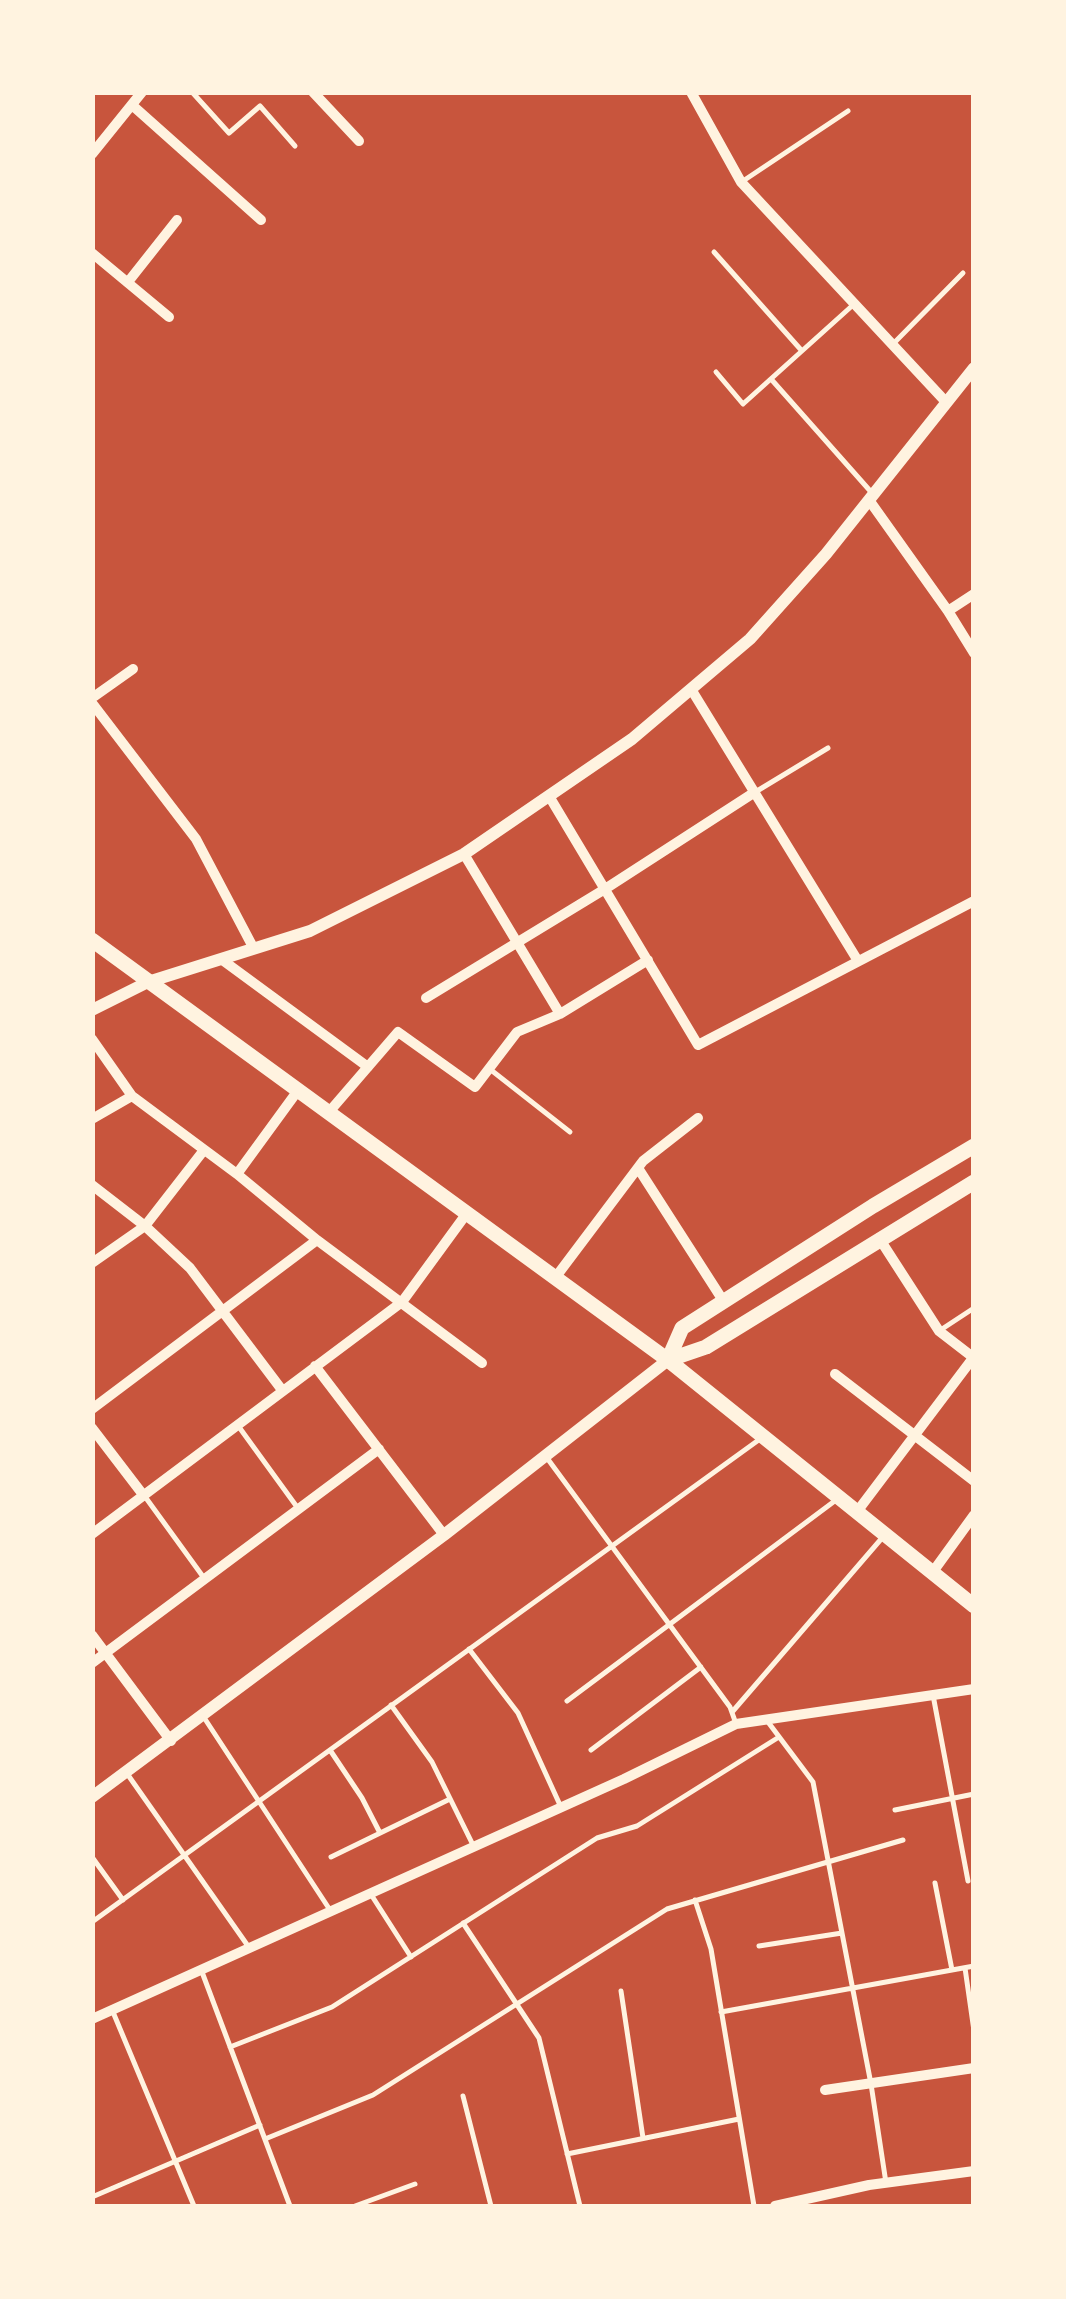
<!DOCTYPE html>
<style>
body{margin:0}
#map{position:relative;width:1066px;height:2299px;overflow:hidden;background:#c8553d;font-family:Bitter,serif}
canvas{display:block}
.frame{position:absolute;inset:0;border:95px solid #fff3e0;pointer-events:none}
</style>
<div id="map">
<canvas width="1066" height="2299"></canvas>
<div class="frame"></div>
</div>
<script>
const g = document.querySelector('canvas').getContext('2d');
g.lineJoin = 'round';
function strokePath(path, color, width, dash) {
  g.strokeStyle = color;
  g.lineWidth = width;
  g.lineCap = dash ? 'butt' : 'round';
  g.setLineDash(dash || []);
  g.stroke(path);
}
const service = new Path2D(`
 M192,92L229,133L260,106L295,146
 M743,181L848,111
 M714,252L802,351
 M893,344L963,273
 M716,372L743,404L853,305
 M771,379L872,493
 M757,791L828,748
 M491,1070L570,1132
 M939,1331L974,1308
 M239,1427L297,1507
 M547,1458L730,1707L735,1721
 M146,1498L204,1578
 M469,1649L518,1713L560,1805
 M933,1695L968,1881
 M567,1701L836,1500
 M391,1705L432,1762L473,1845
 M733,1711L882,1538
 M203,1716L330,1910
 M768,1722L813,1782L871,2084L886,2183
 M330,1750L362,1798L380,1833
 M591,1750L701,1667
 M128,1775L248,1946
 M895,1810L974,1794
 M92,1857L123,1900
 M331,1857L450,1799
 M935,1883L952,1970
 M372,1896L411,1957
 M695,1900L711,1949L754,2206
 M92,1922L760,1439
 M463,1923L539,2038L580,2206
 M759,1946L842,1933
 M965,1968L974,2031
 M202,1972L290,2206
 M621,1991L643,2138
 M113,2012L194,2206
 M721,2012L974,1966
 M230,2047L332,2007L597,1838L637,1826L779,1737
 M463,2096L491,2206
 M265,2139L373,2095L667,1909L903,1840
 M567,2154L739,2119
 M92,2197L260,2125
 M355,2206L415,2184`);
const minor = new Path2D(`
 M313,92L359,141
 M691,92L741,182L945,401
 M132,105L261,220
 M92,154L142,92
 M92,253L169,317
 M128,282L177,220
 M869,500L948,611L974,653
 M948,611L974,594
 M691,689L858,961
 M92,698L133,669
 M92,703L196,839L254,949
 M549,796L698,1045L974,901
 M464,854L560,1014
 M221,959L368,1067
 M426,998L605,889L755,792
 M92,1039L132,1096L237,1174L317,1240L482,1363
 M329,1112L398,1032L475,1087L517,1032L560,1014L648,960
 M92,1119L132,1096
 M638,1168L724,1302
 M237,1174L299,1089
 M92,1185L145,1226L190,1268L282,1390
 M879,1238L939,1331L974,1358
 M92,1263L145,1226L204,1150
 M555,1278L643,1161L698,1118
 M315,1366L444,1535
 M835,1374L974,1481
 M92,1409L317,1240
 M92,1428L144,1496
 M856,1513L973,1358
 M92,1534L402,1302L467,1213
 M932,1573L974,1515
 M92,1635L171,1741
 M92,1663L379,1449
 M92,2019L624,1779L736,1724L974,1689
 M825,2090L974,2068
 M775,2206L869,2185L974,2171`);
const tertiary = new Path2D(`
 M92,1010L148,982L310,931L464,854L632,739L750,639L826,554L974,368
 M92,1797L444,1535L668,1360`);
const secondary = new Path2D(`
 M92,940L668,1360L974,1606
 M668,1360L682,1328L873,1206L974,1146
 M668,1360L706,1347L974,1182`);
strokePath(service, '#fff3e0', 5);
strokePath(minor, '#fff3e0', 10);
strokePath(tertiary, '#fff3e0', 12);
strokePath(secondary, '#fff3e0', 15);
</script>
